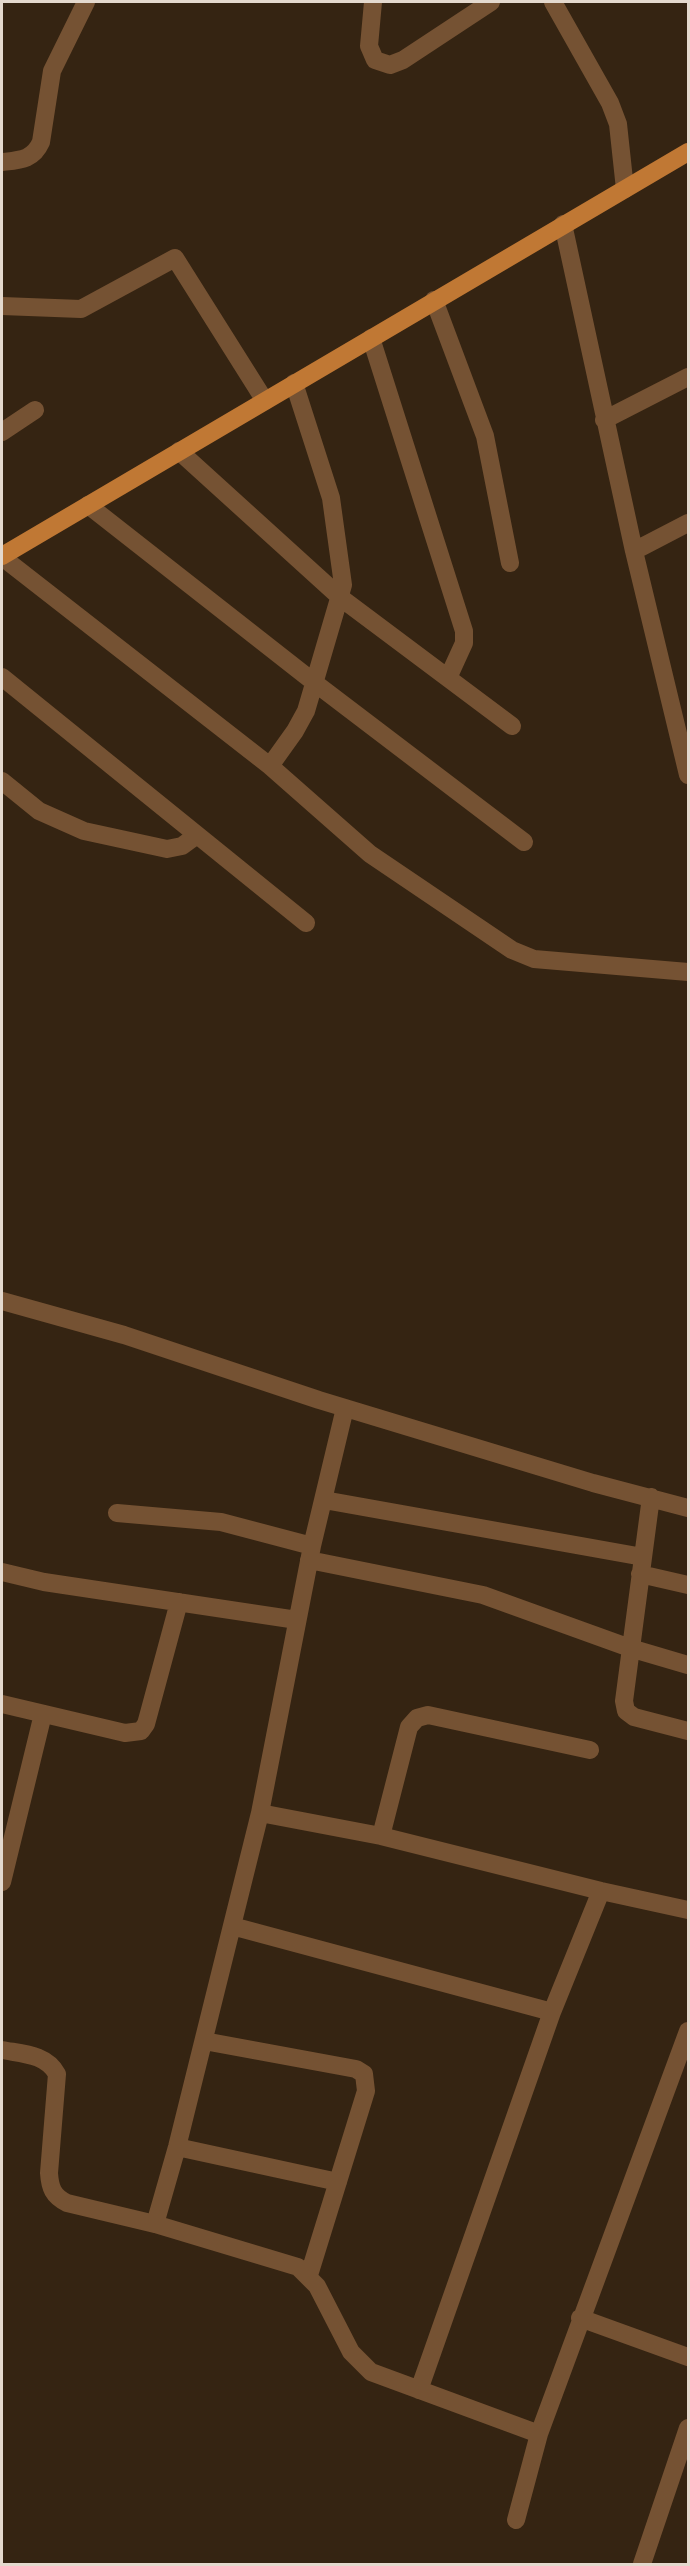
<!DOCTYPE html>
<style>
body{margin:0}
#map{position:relative;width:690px;height:2566px;overflow:hidden;background:#352412;font-family:Inter,sans-serif}
canvas{display:block}
.frame{position:absolute;inset:0;border:3px solid #e4d9ce;pointer-events:none}
</style>
<div id="map">
<canvas width="690" height="2566"></canvas>
<div class="frame"></div>
</div>
<script>
const g = document.querySelector('canvas').getContext('2d');
g.lineJoin = 'round';
function strokePath(path, color, width, dash) {
  g.strokeStyle = color;
  g.lineWidth = width;
  g.lineCap = dash ? 'butt' : 'round';
  g.setLineDash(dash || []);
  g.stroke(path);
}
const minor = new Path2D(`
 M373,2L369,46L375,60L390,65L403,60L491,2
 M553,2L610,103L618,124L625,189
 M2,162C20,160 33,160 41,142L52,71L86,2
 M563,224L634,551L688,775
 M434,300L485,436L510,563
 M2,306L81,309L175,258L265,401
 M371,338L464,631V643L448,678
 M604,420L688,377
 M2,432L35,410
 M179,451L341,598L512,726
 M88,505L315,683L524,842
 M634,551L688,523
 M2,557L270,766L370,854L512,950L534,959L688,972
 M2,677L306,923
 M270,766L295,731L306,711L343,585L331,498L294,383
 M2,781L39,811L84,831L167,849L182,846L197,835
 M2,1301L124,1335L319,1400L593,1483L688,1508
 M651,1497L624,1701L626,1711L634,1717L688,1731
 M324,1500L643,1557
 M117,1513L221,1522L312,1546
 M309,1560L483,1595L630,1648L688,1665
 M2,1572L44,1582L297,1620
 M640,1574L688,1585
 M2,1704L125,1733L141,1731L146,1724L179,1602
 M260,1813L381,1836L601,1891L688,1910
 M381,1836L409,1727L417,1718L428,1715L590,1750
 M2,1882L43,1714
 M232,1926L552,2012
 M204,2041L356,2069L364,2074L366,2091L309,2275
 M2,2050C23,2054 46,2054 57,2074L49,2173C50,2188 53,2196 67,2203L155,2224L298,2267L317,2286L351,2352L371,2372L539,2434
 M177,2147L338,2182
 M155,2224L177,2147L260,1813L312,1546L345,1408
 M580,2318L688,2357
 M419,2390L552,2012L601,1891
 M516,2520L539,2434L688,2031
 M642,2564L688,2428`);
const major = new Path2D(`
 M2,556L688,152`);
strokePath(minor, '#755233', 18);
strokePath(major, '#c07834', 18);
</script>
